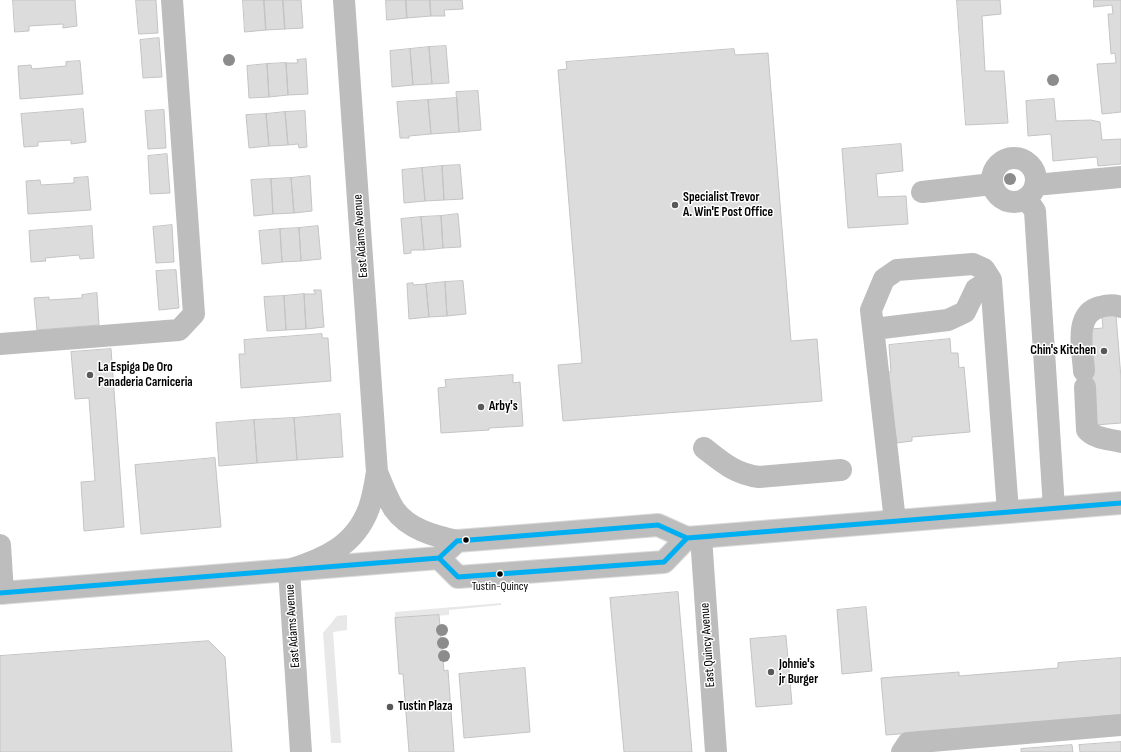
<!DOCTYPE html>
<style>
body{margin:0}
canvas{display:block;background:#fff}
</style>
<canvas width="1121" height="752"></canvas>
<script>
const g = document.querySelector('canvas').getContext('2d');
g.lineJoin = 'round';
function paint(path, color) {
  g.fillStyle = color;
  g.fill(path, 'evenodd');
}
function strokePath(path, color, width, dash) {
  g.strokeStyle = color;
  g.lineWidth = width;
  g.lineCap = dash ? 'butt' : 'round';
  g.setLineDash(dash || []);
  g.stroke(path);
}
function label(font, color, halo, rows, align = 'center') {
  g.font = font + ' "Sofia Sans Condensed",sans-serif';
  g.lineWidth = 3;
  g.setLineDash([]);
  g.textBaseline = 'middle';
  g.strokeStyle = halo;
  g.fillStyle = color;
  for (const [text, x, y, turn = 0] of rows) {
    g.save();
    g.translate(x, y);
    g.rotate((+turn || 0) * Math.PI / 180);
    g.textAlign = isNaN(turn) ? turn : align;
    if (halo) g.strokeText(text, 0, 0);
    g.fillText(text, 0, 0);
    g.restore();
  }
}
const green = new Path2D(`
 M501,603V605L449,610V615L395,618V612Z
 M347,615V630L333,632L341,743H331L323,633L337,616Z`);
const building = new Path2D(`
 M13,0H75L77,26L63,28V24L29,26V31L15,32Z
 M136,0H156L158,33L139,34Z
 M243,0H264L266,30L245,32Z
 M264,0H283L285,29L266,30Z
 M283,0H301L303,28L285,29Z
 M386,0H406L407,18L387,20Z
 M406,0H430L431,16L407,18Z
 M430,0H462L463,9L444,10L445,16H431Z
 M957,0H1000L1001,14L982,16L985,71H1004L1008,123L966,125Z
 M1094,0H1121V112L1102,114L1097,64L1116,63L1115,53L1111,54L1108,14H1113L1112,5L1094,7Z
 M159,38L162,77L143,78L140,40Z
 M446,46L449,83L432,84L429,47Z
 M429,47L432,84L413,85L410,49Z
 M410,49L413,85L392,87L390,51Z
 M734,49L735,55L768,53L791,341L817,339L822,401L563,421L558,365L582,363L558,70L567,69L566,62Z
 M306,59L308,94L288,95L286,63H298L297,60Z
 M80,61L83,94L20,99L18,66L31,65L32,69L66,66V62Z
 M286,63L288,95L269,97L267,64Z
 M267,64L269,97L249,98L247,66Z
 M478,91L481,130L459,132L456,92Z
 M457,98L459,132L431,134L428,100Z
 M1054,99L1056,121L1091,120L1100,122L1102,140L1121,139V164L1098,166L1097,157L1053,161L1051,134L1028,136L1026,101Z
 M428,100L431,134L409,136V138H400L397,102Z
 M83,109L86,142L71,144V140L38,142V146L24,147L21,114Z
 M164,110L166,148L148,149L145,111Z
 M305,111L307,147L299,148L298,144L288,145L285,112Z
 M285,112L288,145L269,146L266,114Z
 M266,114L269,146L249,148L246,115Z
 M901,144L903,171L876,174L878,197L906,196L908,224L848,228L842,149Z
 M167,154L170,193L150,194L148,156Z
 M460,165L463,199L444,200L442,166Z
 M442,166L444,200L425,201L422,168Z
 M422,168L425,201L404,203L402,170Z
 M310,176L312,211L294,213L291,178Z
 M88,177L91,210L28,214L26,181L40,180L41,185L74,183V178Z
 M291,178L294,213L273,214L271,179Z
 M271,179L273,214L254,216L251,180Z
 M458,214L461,247L443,248L441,216Z
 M441,216L443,248L424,250L421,217Z
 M421,217L424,250H411V253L404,254L401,219Z
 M172,225L174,262L156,263L153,227Z
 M92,226L94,258L80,259L79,255L45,258L46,261L31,262L29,231Z
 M318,226L321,259L301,261L299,228Z
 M299,228L301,261L282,262L280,229Z
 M280,229L282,262L262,264L259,231Z
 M176,270L179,308L159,310L156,271Z
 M463,281L466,314L447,316L445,282Z
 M445,282L447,316L429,317L426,284Z
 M413,283V285L426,284L429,317L409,319L407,284Z
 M314,290H321L324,327L306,329L304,294H315Z
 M97,293L99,325L37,330L34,298L49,297V300L82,298V295Z
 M304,294L306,329L286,330L284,296Z
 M284,296L286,330L267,331L264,297Z
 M1116,315L1121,378V423L1095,425L1078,387L1091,329L1103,328L1102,317Z
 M322,334V338H328L331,381L241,388L239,354H245L244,340Z
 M950,339L951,353H958L959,368L964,367L970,432L912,437V441L897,443L886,372H891L889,345Z
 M111,349L124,527L84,531L81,482L95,481L89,398L75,399L71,352Z
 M513,375V383L520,382L523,426L489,428V430L441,433L438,388L446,387L445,380Z
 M340,414L343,457L297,460L294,418Z
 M294,418L297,460L257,463L254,420Z
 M254,420L257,463L219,466L216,423Z
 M215,458L221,527L141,534L135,465Z
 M678,592L692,752H624L610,598Z
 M866,607L872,671L842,674L837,610Z
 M439,615L444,671L448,670L454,752H409L403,674H399L395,618Z
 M786,636L792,704L756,707L750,639Z
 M209,641L225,657L232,752H0V656Z
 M1121,658V717L886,735L881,678L959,672V676L1058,668V663Z
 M525,668L530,732L464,738L459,674Z
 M1121,742V752H1080L1079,745Z
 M1072,745L1073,752H1021V749Z`);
const minor = new Path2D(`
 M992 180a22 22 0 1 1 44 0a22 22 0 1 1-44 0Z
 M1035,185L1121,177
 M922,192L992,184
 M1026,198L1035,211L1054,508
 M874,329L948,320L965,312L976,289L991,280
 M0,344L179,330L194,314L172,0
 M1084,371C1083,351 1073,314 1100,307C1107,305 1114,304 1121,307
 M1085,387L1087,430C1095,439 1110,439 1121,442
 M704,448C722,462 735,474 759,477L841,470
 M377,472C382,484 387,498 394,509C408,529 434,536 457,541
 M895,521L871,310L884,279L897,270L973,264L984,269L991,280L1008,512
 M701,537L716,752
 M0,545L3,593
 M301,752L289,570C324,559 355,546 369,508C373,497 375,484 377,472L344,0
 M902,752L908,743L1121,725`);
const major = new Path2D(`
 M439,558L458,577L664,562L687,538
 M0,593L439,558L457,541L560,533L658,525L687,538L1121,503`);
const bus1 = new Path2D(`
 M439,558L458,577L664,562L687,538L714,536
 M0,593L439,558L457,541L658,525L687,538L1121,503`);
const trees = [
 [229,60],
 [1053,80],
 [1010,179],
 [442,630],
 [443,643],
 [444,656]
];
const markers = [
 [675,205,4,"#595959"],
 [1104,351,4,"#595959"],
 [90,375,4,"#595959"],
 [481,407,4,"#595959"],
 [466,540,3.5,"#000"],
 [500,574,3.5,"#000"],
 [771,672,4,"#595959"],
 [390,707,4,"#595959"]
];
const busNames = [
 ["Tustin-Quincy",500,587]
];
const poiNames = [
 ["Specialist Trevor",683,198],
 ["A. Win'E Post Office",683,213],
 ["Chin's Kitchen",1096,351,"right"],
 ["La Espiga De Oro",98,368],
 ["Panaderia Carniceria",98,383],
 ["Arby's",489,407],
 ["Johnie's",779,665],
 ["jr Burger",779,680],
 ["Tustin Plaza",398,707]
];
const streetNames = [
 ["East Adams Avenue",361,236,-94],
 ["East Adams Avenue",293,626,-94],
 ["East Quincy Avenue",708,645,-94]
];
paint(green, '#e8e8e8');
paint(building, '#dcdcdc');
strokePath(building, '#c4c4c4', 1);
strokePath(major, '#dbdbdb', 24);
strokePath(minor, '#bdbdbd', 22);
strokePath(major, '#bdbdbd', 22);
strokePath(bus1, '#00aff2', 5);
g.fillStyle = '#8c8c8c';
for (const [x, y] of trees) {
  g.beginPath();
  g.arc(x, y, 6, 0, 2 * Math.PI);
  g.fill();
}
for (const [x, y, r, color] of markers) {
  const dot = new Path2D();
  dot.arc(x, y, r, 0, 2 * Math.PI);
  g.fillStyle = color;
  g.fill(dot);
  strokePath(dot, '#fff', 1.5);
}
label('12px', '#000', '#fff', busNames);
label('bold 13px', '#000', '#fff', poiNames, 'left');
label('13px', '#000', '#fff', streetNames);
</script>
